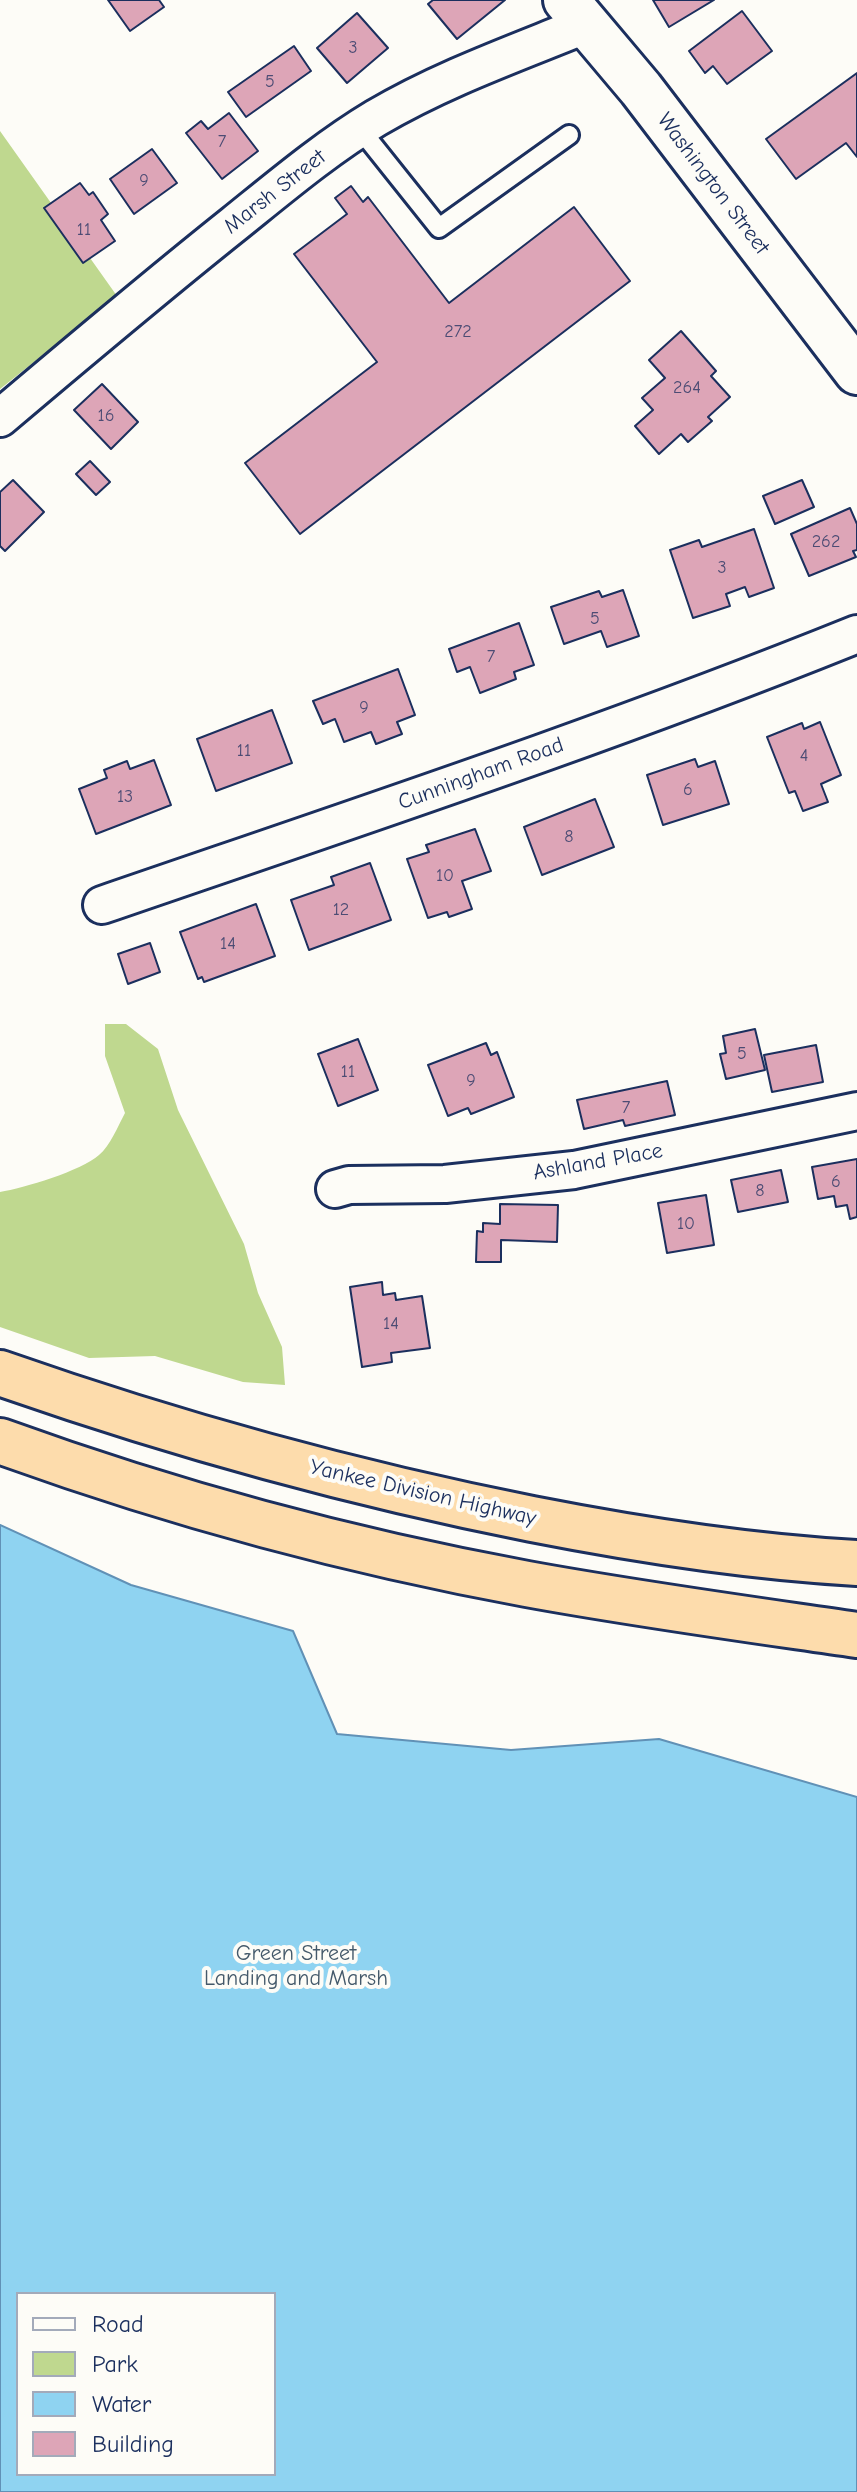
<!DOCTYPE html>
<style>
body{margin:0}
#map{position:relative;width:857px;height:2492px;overflow:hidden;background:#fdfcf7;font-family:"Comic Neue",sans-serif}
canvas{display:block}
.legend{position:absolute;left:16px;top:2292px;width:260px;height:184px;box-sizing:border-box;background:#fdfcf7;border:2px solid #a3aaba;margin:0;padding:10px 14px;list-style:none;font-size:24px;color:#1b2f5e}
.legend li{display:flex;align-items:center;gap:16px;height:40px}
.legend b{width:40px;border:2px solid #a3aaba}
</style>
<div id="map">
<canvas width="857" height="2492"></canvas>
<ul class="legend">
<li><b style="height:10px;background:#fdfcf7"></b>Road</li>
<li><b style="height:22px;background:#bfd88f"></b>Park</li>
<li><b style="height:22px;background:#8fd3f1"></b>Water</li>
<li><b style="height:22px;background:#dda5b7"></b>Building</li>
</ul>
</div>
<script>
const g = document.querySelector('canvas').getContext('2d');
g.lineJoin = 'round';
function paint(path, color) {
  g.fillStyle = color;
  g.fill(path, 'evenodd');
}
function strokePath(path, color, width, dash) {
  g.strokeStyle = color;
  g.lineWidth = width;
  g.lineCap = dash ? 'butt' : 'round';
  g.setLineDash(dash || []);
  g.stroke(path);
}
function label(font, color, halo, rows, align = 'center') {
  g.font = font + ' "Comic Neue",sans-serif';
  g.lineWidth = 8;
  g.setLineDash([]);
  g.textBaseline = 'middle';
  g.strokeStyle = halo;
  g.fillStyle = color;
  for (const [text, x, y, turn = 0] of rows) {
    g.save();
    g.translate(x, y);
    g.rotate((+turn || 0) * Math.PI / 180);
    g.textAlign = isNaN(turn) ? turn : align;
    if (halo) g.strokeText(text, 0, 0);
    g.fillText(text, 0, 0);
    g.restore();
  }
}
const green = new Path2D(`
 M0,131L117,296L0,389Z
 M105,1024H126L158,1049L178,1110L244,1244L258,1293L282,1347L285,1385L243,1382L155,1356L89,1358L0,1327V1192C24,1188 81,1171 99,1155C110,1146 118,1126 125,1113L105,1056Z`);
const water = new Path2D(`
 M0,1525L131,1585L293,1631L337,1734L511,1750L659,1739L857,1797V2492H0ZM18,2294H274V2474H18Z`);
const building = new Path2D(`
 M108,0H159L164,7L130,31Z
 M433,0H505L457,39L428,4Z
 M653,0H714L669,27Z
 M742,11L772,51L727,84L713,66L705,73L689,51Z
 M357,13L388,48L347,83L317,48Z
 M294,46L311,71L246,117L228,92Z
 M857,73V157L846,143L796,179L766,139Z
 M229,113L258,151L222,179L186,133L201,121L208,129Z
 M152,149L177,183L134,214L110,179Z
 M80,183L89,195L93,192L108,214L101,220L115,241L83,263L44,208Z
 M351,186L363,202L368,197L449,303L574,207L630,281L300,534L245,463L377,362L294,254L347,214L335,198Z
 M681,331L716,371L711,376L730,397L708,417L712,421L688,442L681,434L659,454L635,426L653,410L642,398L665,378L649,360Z
 M102,384L138,422L111,449L74,410Z
 M90,461L110,482L96,495L76,474Z
 M13,480L44,512L5,551L0,546V492Z
 M802,480L814,507L775,524L763,496Z
 M850,508L857,524V550L853,551L856,557L809,576L791,534Z
 M754,529L774,588L749,597L745,587L726,594L730,606L693,618L670,550L699,540L702,547Z
 M623,590L639,636L607,647L601,631L564,644L551,607L599,591L602,597Z
 M519,623L534,665L514,672L516,679L480,693L470,667L457,672L449,649Z
 M398,669L415,715L397,722L402,734L376,744L371,732L344,742L335,719L323,724L313,701Z
 M272,710L292,763L216,791L197,739Z
 M820,722L841,775L821,784L828,802L803,811L795,791L789,793L767,737L802,723L804,729Z
 M695,759L698,767L715,761L729,804L663,825L647,775Z
 M154,760L171,805L96,834L79,789L107,778L104,770L127,761L130,769Z
 M595,799L614,847L542,875L524,827Z
 M475,829L491,871L462,881L472,909L449,917L447,912L428,918L407,859L429,852L426,845Z
 M370,863L391,920L309,950L291,900L334,885L331,877Z
 M256,904L275,956L204,982L202,977L198,979L180,932Z
 M150,943L160,972L128,984L118,954Z
 M755,1029L765,1070L726,1079L720,1054L726,1053L723,1036Z
 M358,1039L378,1090L338,1106L318,1054Z
 M486,1043L491,1055L497,1052L514,1097L471,1114L468,1108L448,1116L428,1065Z
 M816,1045L823,1082L772,1092L764,1055Z
 M667,1081L675,1115L625,1126L623,1120L584,1129L577,1100Z
 M857,1159V1217L850,1219L847,1205L836,1207L834,1196L818,1199L812,1167Z
 M781,1170L788,1202L738,1212L731,1180Z
 M706,1195L714,1245L667,1253L658,1203Z
 M500,1204L558,1205L557,1242L501,1240V1262H476L477,1231L483,1232V1223L500,1224Z
 M382,1282L383,1295L395,1293L396,1300L422,1296L430,1348L391,1353L392,1362L362,1367L350,1287Z`);
const lane = new Path2D(`
 M360,129L439,228L569,135`);
const street = new Path2D(`
 M0,418C78,352 155,287 234,224C280,187 326,148 376,118C442,79 516,53 587,24
 M102,905C355,818 609,734 857,634
 M335,1189L349,1185L445,1184L574,1170L857,1111`);
const secondary = new Path2D(`
 M566,0L641,89L857,372`);
const highway = new Path2D(`
 M0,1373C174,1434 351,1483 532,1519C639,1540 748,1557 857,1563
 M0,1441C171,1503 348,1551 527,1584C636,1604 747,1619 857,1635`);
const numberNames = [
 ["3",353,48],
 ["5",270,82],
 ["7",222,142],
 ["9",144,181],
 ["11",84,230],
 ["272",458,332],
 ["264",687,388],
 ["16",106,416],
 ["262",826,542],
 ["3",722,568],
 ["5",595,619],
 ["7",491,657],
 ["9",364,708],
 ["11",244,751],
 ["4",804,756],
 ["6",688,790],
 ["13",125,797],
 ["8",569,837],
 ["10",445,876],
 ["12",341,910],
 ["14",228,944],
 ["5",742,1054],
 ["11",348,1072],
 ["9",471,1081],
 ["7",626,1108],
 ["6",836,1182],
 ["8",760,1191],
 ["10",686,1224],
 ["14",391,1324]
];
const streetNames = [
 ["Washington Street",713,184,53],
 ["Marsh Street",275,192,-38],
 ["Cunningham Road",481,774,-20],
 ["Ashland Place",598,1162,-10],
 ["Yankee Division Highway",423,1493,13]
];
const parkNames = [
 ["Green Street",296,1954],
 ["Landing and Marsh",296,1979]
];
paint(green, '#bfd88f');
paint(water, '#8fd3f1');
strokePath(water, '#6191b6', 2);
paint(building, '#dda5b7');
strokePath(building, '#1b2f5e', 2);
strokePath(lane, '#1b2f5e', 24);
strokePath(street, '#1b2f5e', 42);
strokePath(secondary, '#1b2f5e', 50);
strokePath(highway, '#1b2f5e', 50);
strokePath(lane, '#fdfcf7', 18);
strokePath(street, '#fdfcf7', 36);
strokePath(secondary, '#fdfcf7', 44);
strokePath(highway, '#fddcac', 44);
label('18px', '#4c4c74', null, numberNames);
label('22px', '#1b2f5e', '#fdfcf7', streetNames);
label('22px', '#44596a', '#fdfcf7', parkNames);
</script>
